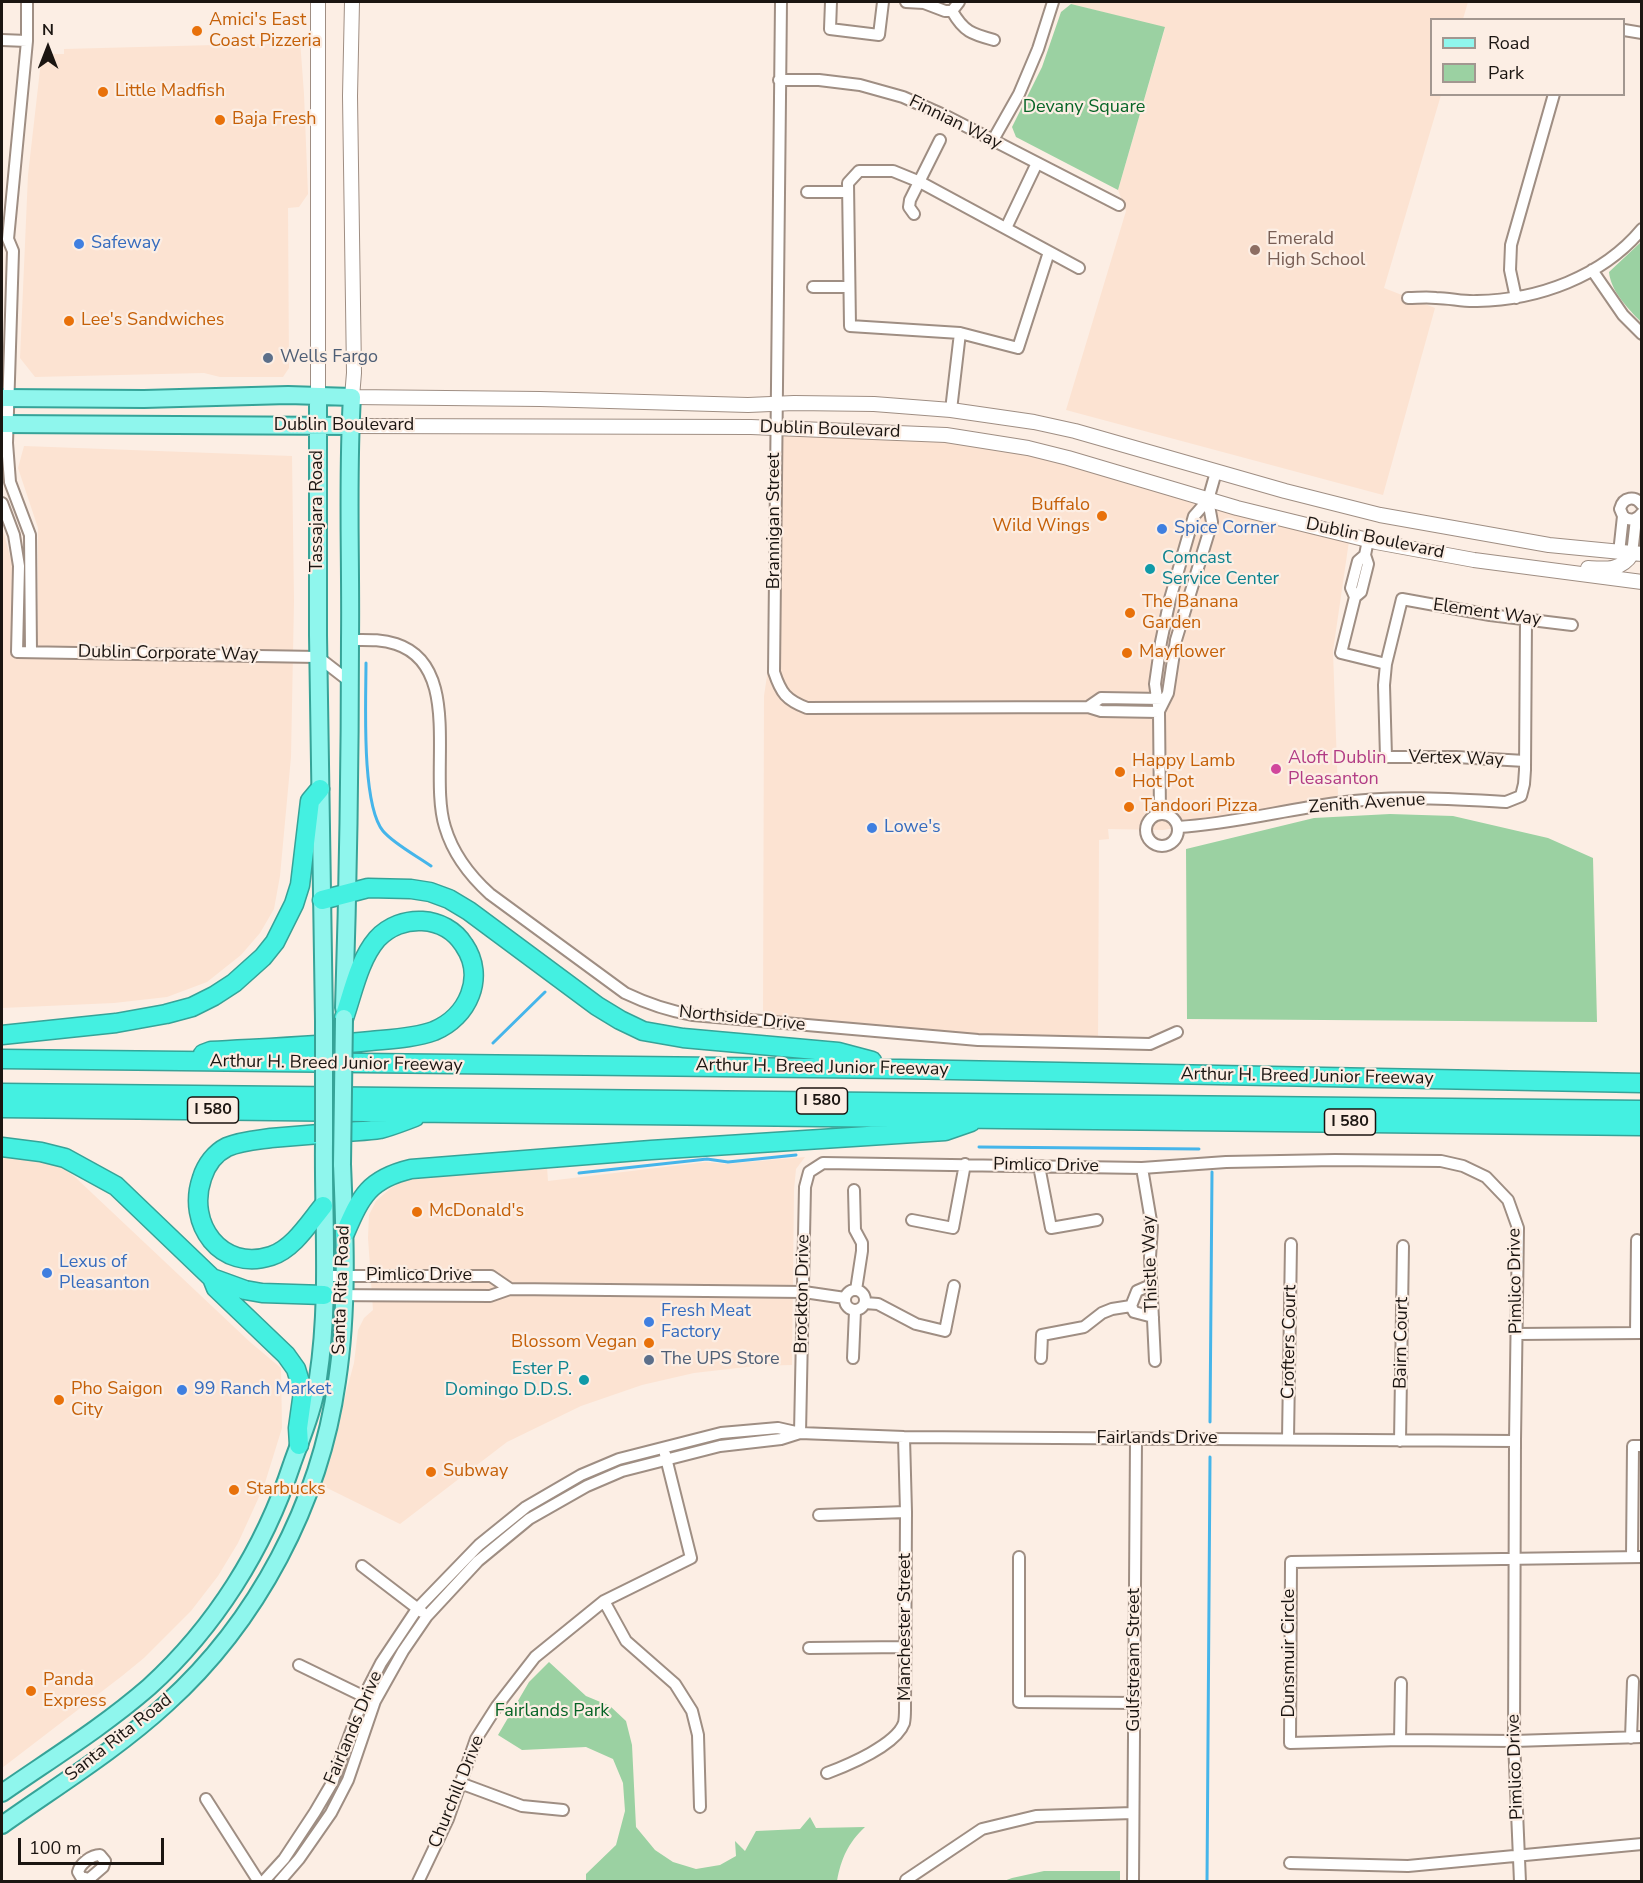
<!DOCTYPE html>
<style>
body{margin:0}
#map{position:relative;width:1643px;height:1883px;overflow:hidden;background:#fceee4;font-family:"Nunito Sans",sans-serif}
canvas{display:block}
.frame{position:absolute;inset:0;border:3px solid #1b1511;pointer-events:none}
.legend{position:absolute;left:1430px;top:18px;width:195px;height:78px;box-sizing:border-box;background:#fceee4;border:2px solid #a29790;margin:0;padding:8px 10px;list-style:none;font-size:18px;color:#1b1511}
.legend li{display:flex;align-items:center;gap:12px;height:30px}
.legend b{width:30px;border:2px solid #a29790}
.north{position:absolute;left:18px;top:18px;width:60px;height:60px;-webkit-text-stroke:4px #fceee4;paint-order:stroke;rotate:0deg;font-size:16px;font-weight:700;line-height:24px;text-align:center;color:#1b1511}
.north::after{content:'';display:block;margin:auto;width:21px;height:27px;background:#1b1511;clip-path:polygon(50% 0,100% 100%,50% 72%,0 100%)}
.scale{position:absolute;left:18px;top:1838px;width:146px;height:27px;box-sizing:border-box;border:3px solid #1b1511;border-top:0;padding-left:8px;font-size:18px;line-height:21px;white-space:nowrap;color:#1b1511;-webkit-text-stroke:4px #fceee4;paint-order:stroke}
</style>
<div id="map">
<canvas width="1643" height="1883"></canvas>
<div class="frame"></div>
<ul class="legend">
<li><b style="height:8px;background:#8ff6ed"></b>Road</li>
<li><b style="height:16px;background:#9bd1a2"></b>Park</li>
</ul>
<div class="north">N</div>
<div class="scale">100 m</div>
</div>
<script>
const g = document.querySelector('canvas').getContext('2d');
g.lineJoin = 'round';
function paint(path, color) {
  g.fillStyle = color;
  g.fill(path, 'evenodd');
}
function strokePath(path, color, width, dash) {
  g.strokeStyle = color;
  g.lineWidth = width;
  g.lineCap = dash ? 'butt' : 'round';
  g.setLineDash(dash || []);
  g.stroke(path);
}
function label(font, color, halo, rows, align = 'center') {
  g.font = font + ' "Nunito Sans",sans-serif';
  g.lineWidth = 4.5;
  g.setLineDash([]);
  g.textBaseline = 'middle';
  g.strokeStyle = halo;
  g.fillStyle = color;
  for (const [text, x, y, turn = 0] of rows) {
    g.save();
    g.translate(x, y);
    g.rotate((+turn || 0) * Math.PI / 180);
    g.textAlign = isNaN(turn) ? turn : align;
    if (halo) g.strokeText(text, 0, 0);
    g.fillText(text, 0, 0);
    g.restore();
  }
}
const built = new Path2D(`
 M1072,2H1468L1463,19L1432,20V94L1441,95L1384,288L1435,308L1383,495L1066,410L1126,211L1118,190L1165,28L1071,4Z
 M300,40L304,94L308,194L299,207L288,208L289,368L283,377H220L204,373L35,377L20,358L28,175L41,61L51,54H64V49L289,43Z
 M772,434L924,438L1023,451L1349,541L1333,651L1338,795L1328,802L1163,830L1108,829L1109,839L1099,840L1098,1041L942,1034L763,1018L764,696L768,669Z
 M24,446L292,456L294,601L291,757L280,876L274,909L260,933L241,955L207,982L167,997L114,1003L2,1008V527L12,563L11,632H38V528L18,468Z
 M2,1155L21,1157L62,1167L76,1178L250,1342L281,1368L282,1428L264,1486L238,1543L218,1576L191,1611L144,1658L122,1676L2,1768Z
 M805,1157L796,1169L794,1190L792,1365L755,1366L694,1373L642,1385L581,1406L507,1442L400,1524L321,1485L354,1363L358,1330L364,1318L373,1310L368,1238L369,1215L376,1201L391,1188L403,1180L420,1176L547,1167L548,1181L706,1162L726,1164Z`);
const green = new Path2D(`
 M1071,4L1165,27L1118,190L1016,137L1012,127L1042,67L1061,12Z
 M1641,242V322C1628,308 1611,292 1609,272Z
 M1390,814L1453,816L1548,838L1593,858L1597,1022L1187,1019L1186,849L1314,818Z
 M549,1662L586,1696L610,1706L626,1721L632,1745L636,1827L655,1850L673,1862L696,1869L720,1865L736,1856L735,1841L745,1851L756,1831L800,1829L810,1817L816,1828L865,1827C848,1843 841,1859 837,1881L769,1882L761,1880L749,1882L586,1881V1874L616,1845L625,1811L623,1783L613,1759L586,1747L522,1750L498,1735L529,1682Z
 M1044,1871H1120V1881H1004L1012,1878Z`);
const stream = new Path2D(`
 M366,663C366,700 361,804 383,831C394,844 417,856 431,866
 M493,1043L545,992
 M979,1147L1199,1149
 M579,1173L707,1159L728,1162L796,1155
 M1210,1422L1212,1172
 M1207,1882L1210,1457`);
const street = new Path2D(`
 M27,2V41L8,239L13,251L7,443L10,482L30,535L31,652
 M781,2L774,672C781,693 786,700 807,708L1088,707L1101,711L1159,712
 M831,2L830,29L879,35L883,2
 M906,2L924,3L945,11H952L959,2
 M952,11C964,32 972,34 994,40
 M1624,30L1642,33
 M2,40L27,41
 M779,80H819L860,85L903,97L946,116L1119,205
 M993,140L1019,94L1038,49L1053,2
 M807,192H848
 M914,214L909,207L910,200L940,140
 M1006,228L1037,163
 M1049,252L1018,348L960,333L850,326L848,183L859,171H893L920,182L1079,268
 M1592,270L1623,315L1642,334
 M813,287H849
 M1408,298C1417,298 1427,297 1436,298C1450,298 1464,302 1477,301C1538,300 1602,277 1642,229
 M1516,298L1510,270L1511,245L1554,94
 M951,410L960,333
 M2,503L14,535L19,566L17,652L318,657L349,681
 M1642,505C1635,495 1623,497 1620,509L1623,516C1630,522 1637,520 1642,513
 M1619,553L1623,516
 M1632,554L1636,519
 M1365,555L1368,564L1361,592L1355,597L1351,588L1358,561L1365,555L1368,540
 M1355,597L1341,653L1386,664
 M350,640C366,640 381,639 396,644C464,666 428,773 445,827C453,854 469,875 490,894L625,993C648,1004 668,1011 693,1015L978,1040L1150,1044L1177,1032
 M1088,707L1101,698L1163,699
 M1159,711L1168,693L1176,640L1212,522L1208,500
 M1525,761L1456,757H1386L1384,685L1386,664L1402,599L1490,615L1572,625
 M1160,814L1159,712L1155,684L1161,642L1170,599L1194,516L1208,500L1216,472
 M1146 830a16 16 0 1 1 32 0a16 16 0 1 1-32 0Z
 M1178,827C1231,824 1283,810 1337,803C1393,795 1450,799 1506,802L1521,796L1524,784L1525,770L1526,619
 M1039,1166L1051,1228L1097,1220
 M1142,1168L1152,1227L1150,1257L1155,1361
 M854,1190L855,1230L862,1243V1251L856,1290
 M912,1220L953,1228L965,1164
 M324,1276H491L510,1289
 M1151,1285L1137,1291L1131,1306L1134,1312L1153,1317
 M845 1300a10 10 0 1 1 20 0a10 10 0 1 1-20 0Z
 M324,1295L490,1296L510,1289L804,1292L845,1298
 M865,1303L878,1304L916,1324L945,1331L954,1286
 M1636,1333L1637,1240
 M1517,1334L1642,1333
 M853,1358L855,1311
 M1041,1358L1042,1335L1084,1327L1102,1313L1112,1309L1131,1306
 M800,1433L805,1187L809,1172L823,1163L1142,1168L1226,1162L1335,1160L1441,1161L1463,1166L1486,1177L1508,1200L1518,1228L1515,1441L1514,1741L1520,1882
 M1288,1439L1291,1244
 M1400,1441L1403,1246
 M819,1515L906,1512
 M1019,1557V1702L1135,1703
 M1632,1557L1633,1446H1642
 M1642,1557L1291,1562L1290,1743L1400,1740L1514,1741L1642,1737
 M362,1566L422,1612
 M604,1601L626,1641L675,1684L692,1711L698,1735L700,1807
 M809,1648L906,1647
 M299,1665L369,1699
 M1631,1738L1633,1681
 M1400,1740L1401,1683
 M827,1773C848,1765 896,1745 904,1723C905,1718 905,1713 905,1709L906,1512L904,1437
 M460,1783L522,1806L563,1810
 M206,1799L259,1882
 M100,1855L105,1861L103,1867L89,1879L81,1877L78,1872C80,1864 91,1855 100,1855Z
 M1290,1863L1408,1866L1642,1844
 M906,1880L982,1829L1036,1816L1133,1813
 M263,1882L284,1859L315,1812L332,1783L364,1696L381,1663L417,1609L479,1545L526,1507L581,1475L619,1459L721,1433L778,1428L800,1433L904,1437L1515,1441
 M279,1882L299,1859L331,1813L348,1780L375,1701L403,1651L427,1616L478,1561L529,1519L587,1486L622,1471L720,1446L781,1439L800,1433
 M418,1882L448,1819L476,1739L497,1706L535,1657L604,1601L691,1558L665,1454
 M1133,1882L1136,1439`);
const secondary = new Path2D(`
 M352,2L350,96L354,373L352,397L540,399L748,405L794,403L874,404L951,410L1034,422L1075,431L1285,491L1380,515L1549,545L1642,554
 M318,396V2
 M350,426L751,427L946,435L1028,448L1068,458L1237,508L1376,542L1474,560L1642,582
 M1588,568C1606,569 1621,571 1632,554`);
const primary = new Path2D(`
 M318,396V635L324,1021
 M2,398L144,399L288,395L352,397C347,478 351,558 350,639C350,762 348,885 344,1008
 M2,424L350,426
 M2,1793C51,1759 103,1727 149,1687C215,1627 264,1549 292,1464C302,1436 314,1408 318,1378C330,1300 323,1220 324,1142
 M2,1825C57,1786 116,1750 166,1704C257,1622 320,1503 337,1381C348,1309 345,1236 342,1164`);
const highway = new Path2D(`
 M322,900L368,888L411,889L430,892L449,899L469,911L597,1006L620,1020L643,1031L683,1038L838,1052L872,1061
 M2,1035L116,1023L166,1014L192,1007L214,996L234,983L263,957L275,942L294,904L300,885L310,801L320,789
 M203,1054L211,1051C265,1048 318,1046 371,1041C391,1039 415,1038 434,1031C468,1017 486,977 464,945C445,915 401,913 377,939C359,960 353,992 344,1018
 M2,1059L900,1069L1642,1083
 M2,1093L1642,1110
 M2,1108L1642,1126
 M2,1147L41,1152L65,1158L116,1186L212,1278L245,1290L262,1293L324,1295
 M323,1206C309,1223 293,1249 271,1256C221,1272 186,1224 202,1178C206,1165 215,1153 227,1147C241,1141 257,1140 271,1138C296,1136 320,1134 344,1132C356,1131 369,1131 380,1129C392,1126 404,1121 415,1117
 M345,1233C361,1196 369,1179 411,1169L651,1150L945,1131L971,1122
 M212,1278L216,1288L286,1355L296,1369L303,1392L298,1428L299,1445`);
const primaryBridge = new Path2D(`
 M324,1142V1021
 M342,1164L344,1018`);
const markers = [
 [197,31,6,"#e8710a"],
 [103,92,6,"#e8710a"],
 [220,120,6,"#e8710a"],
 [79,244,6,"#3f7fe0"],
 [1255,250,6,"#8d6e63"],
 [69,321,6,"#e8710a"],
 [268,358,6,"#5c6f8a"],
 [1102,516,6,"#e8710a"],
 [1162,529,6,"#3f7fe0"],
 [1150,569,6,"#0f9aa8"],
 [1130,613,6,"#e8710a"],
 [1127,653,6,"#e8710a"],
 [1276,769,6,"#d1479c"],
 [1120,772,6,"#e8710a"],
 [1129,807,6,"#e8710a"],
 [872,828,6,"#3f7fe0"],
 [417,1212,6,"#e8710a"],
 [47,1273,6,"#3f7fe0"],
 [649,1322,6,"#3f7fe0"],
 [649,1343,6,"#e8710a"],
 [649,1360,6,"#5c6f8a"],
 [584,1380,6,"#0f9aa8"],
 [182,1390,6,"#3f7fe0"],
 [59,1400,6,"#e8710a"],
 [431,1472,6,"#e8710a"],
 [234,1490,6,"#e8710a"],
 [31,1691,6,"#e8710a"]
];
const shields = [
 [822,1101,51],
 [213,1110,51],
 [1350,1122,51]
];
const shieldNames = [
 ["I 580",822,1101],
 ["I 580",213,1110],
 ["I 580",1350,1122]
];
const foodNames = [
 ["Amici's East",209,21],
 ["Coast Pizzeria",209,42],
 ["Little Madfish",115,92],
 ["Baja Fresh",232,120],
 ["Lee's Sandwiches",81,321],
 ["Buffalo",1090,506,"right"],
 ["Wild Wings",1090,527,"right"],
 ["The Banana",1142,603],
 ["Garden",1142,624],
 ["Mayflower",1139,653],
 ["Happy Lamb",1132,762],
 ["Hot Pot",1132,783],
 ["Tandoori Pizza",1141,807],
 ["McDonald's",429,1212],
 ["Blossom Vegan",637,1343,"right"],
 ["Pho Saigon",71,1390],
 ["City",71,1411],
 ["Subway",443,1472],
 ["Starbucks",246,1490],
 ["Panda",43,1681],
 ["Express",43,1702]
];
const parkNames = [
 ["Devany Square",1084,108],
 ["Fairlands Park",552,1712]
];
const streetNames = [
 ["Finnian Way",955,123,26],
 ["Dublin Boulevard",344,426],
 ["Dublin Boulevard",830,430,2],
 ["Tassajara Road",318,511,-90],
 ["Brannigan Street",775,521,-90],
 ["Dublin Boulevard",1375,539,12],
 ["Element Way",1487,613,8],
 ["Dublin Corporate Way",168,654,1],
 ["Vertex Way",1456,759,2],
 ["Zenith Avenue",1367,804,-4],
 ["Northside Drive",742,1019,6],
 ["Arthur H. Breed Junior Freeway",336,1064,1],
 ["Arthur H. Breed Junior Freeway",822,1068,1],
 ["Arthur H. Breed Junior Freeway",1307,1077,1],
 ["Pimlico Drive",1046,1166,1],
 ["Thistle Way",1151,1264,-92],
 ["Pimlico Drive",419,1276],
 ["Pimlico Drive",1516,1281,-91],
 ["Santa Rita Road",342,1290,-88],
 ["Brockton Drive",803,1294,-89],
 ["Crofters Court",1290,1342,-89],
 ["Bairn Court",1402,1343,-89],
 ["Fairlands Drive",1157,1439],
 ["Manchester Street",906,1627,-90],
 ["Dunsmuir Circle",1290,1653,-90],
 ["Gulfstream Street",1135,1660,-90],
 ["Fairlands Drive",354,1728,-67],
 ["Santa Rita Road",119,1738,-38],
 ["Pimlico Drive",1516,1767,-92],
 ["Churchill Drive",457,1792,-68]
];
const educationNames = [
 ["Emerald",1267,240],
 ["High School",1267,261]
];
const shopNames = [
 ["Safeway",91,244],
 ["Spice Corner",1174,529],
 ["Lowe's",884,828],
 ["Lexus of",59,1263],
 ["Pleasanton",59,1284],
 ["Fresh Meat",661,1312],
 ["Factory",661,1333],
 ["99 Ranch Market",194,1390]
];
const serviceNames = [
 ["Wells Fargo",280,358],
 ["The UPS Store",661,1360]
];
const cultureNames = [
 ["Comcast",1162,559],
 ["Service Center",1162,580],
 ["Ester P.",572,1370,"right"],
 ["Domingo D.D.S.",572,1391,"right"]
];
const hotelNames = [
 ["Aloft Dublin",1288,759],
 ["Pleasanton",1288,780]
];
paint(built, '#fce3d2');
paint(green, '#9bd1a2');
strokePath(stream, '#45b5ea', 3);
strokePath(street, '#9f8e83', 14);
strokePath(secondary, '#9f8e83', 16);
strokePath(primary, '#36a398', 20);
strokePath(highway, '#36a398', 21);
strokePath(street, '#fff', 10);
strokePath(secondary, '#fff', 14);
strokePath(primary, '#8ff6ed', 16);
strokePath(highway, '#44f0e1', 18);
strokePath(primaryBridge, '#36a398', 20, []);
strokePath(primaryBridge, '#8ff6ed', 16);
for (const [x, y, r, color] of markers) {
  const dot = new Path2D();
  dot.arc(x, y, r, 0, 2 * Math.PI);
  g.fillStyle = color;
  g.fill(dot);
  strokePath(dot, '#fceee4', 2);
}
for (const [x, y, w] of shields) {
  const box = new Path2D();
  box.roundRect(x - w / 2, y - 13, w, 26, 4.5);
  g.fillStyle = '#fceee4';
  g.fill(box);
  strokePath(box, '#1b1511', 1.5);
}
label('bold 16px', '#1b1511', null, shieldNames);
label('18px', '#c56008', '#fceee4', foodNames, 'left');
label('18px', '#066426', '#fceee4', parkNames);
label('18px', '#1b1511', '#fceee4', streetNames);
label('18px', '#785e54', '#fceee4', educationNames, 'left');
label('18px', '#366cbe', '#fceee4', shopNames, 'left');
label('18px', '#4e5e75', '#fceee4', serviceNames, 'left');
label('18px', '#0d838f', '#fceee4', cultureNames, 'left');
label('18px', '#b23c85', '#fceee4', hotelNames, 'left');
</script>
